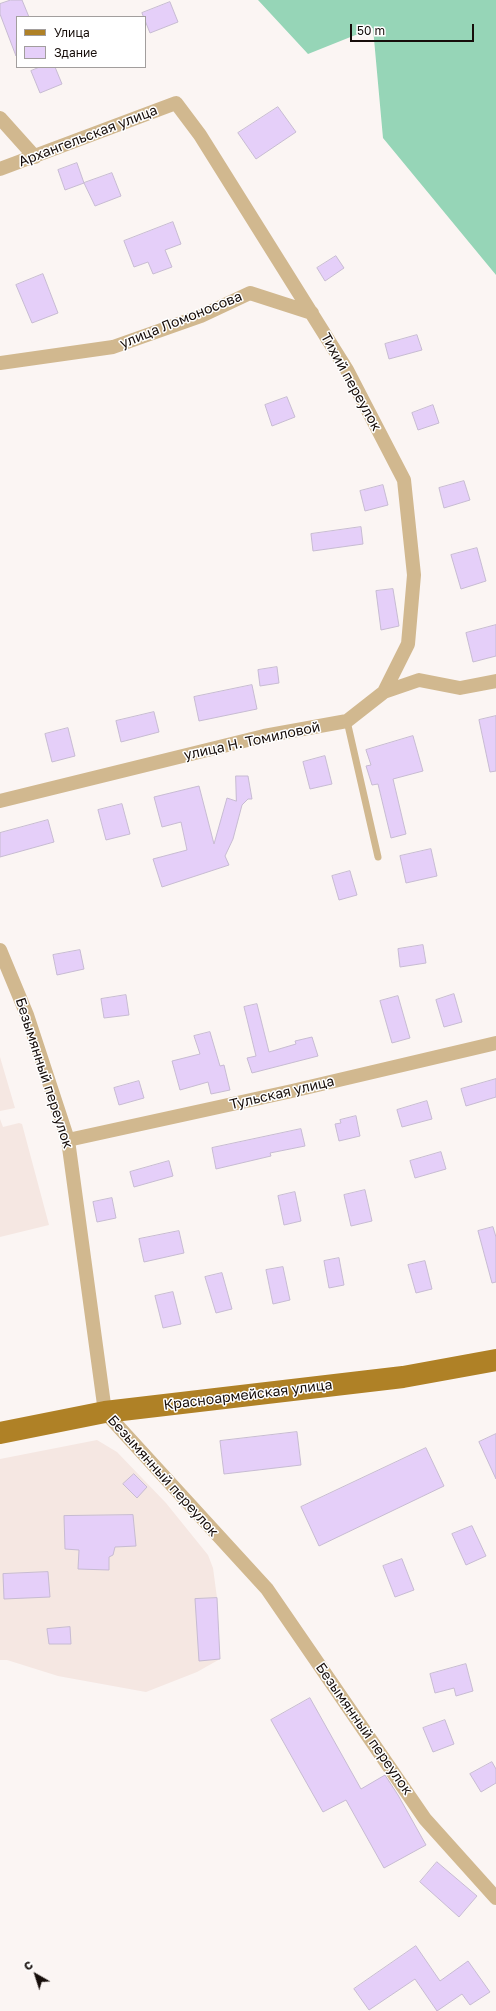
<!DOCTYPE html>
<meta charset="utf-8">
<style>
body{margin:0}
#map{position:relative;width:496px;height:2011px;overflow:hidden;background:#fbf5f3;font-family:"Golos Text",sans-serif}
canvas{display:block}
.legend{position:absolute;left:16px;top:16px;width:130px;height:52px;box-sizing:border-box;background:#fff;border:1px solid #a29e9d;margin:0;padding:5px 7px;list-style:none;font-size:12px;color:#160d0a}
.legend li{display:flex;align-items:center;gap:8px;height:20px}
.legend b{width:20px;border:1px solid #a29e9d}
.north{position:absolute;left:16px;top:1955px;width:40px;height:40px;-webkit-text-stroke:3px #fff;paint-order:stroke;rotate:321deg;font-size:11px;font-weight:700;line-height:16px;text-align:center;color:#160d0a}
.north::after{content:'';display:block;margin:auto;width:14px;height:18px;background:#160d0a;clip-path:polygon(50% 0,100% 100%,50% 72%,0 100%)}
.scale{position:absolute;left:350px;top:24px;width:124px;height:18px;box-sizing:border-box;border:2px solid #160d0a;border-top:0;padding-left:5px;font-size:12px;line-height:14px;white-space:nowrap;color:#160d0a;-webkit-text-stroke:3px #fff;paint-order:stroke}
</style>
<div id="map">
<canvas width="496" height="2011"></canvas>
<ul class="legend">
<li><b style="height:5px;background:#af8126"></b>Улица</li>
<li><b style="height:11px;background:#e5cff9"></b>Здание</li>
</ul>
<div class="north">С</div>
<div class="scale">50 m</div>
</div>
<script>
const g = document.querySelector('canvas').getContext('2d');
g.lineJoin = 'round';
function paint(path, color) {
  g.fillStyle = color;
  g.fill(path, 'evenodd');
}
function strokePath(path, color, width, dash) {
  g.strokeStyle = color;
  g.lineWidth = width;
  g.lineCap = dash ? 'butt' : 'round';
  g.setLineDash(dash || []);
  g.stroke(path);
}
function label(font, color, halo, rows, align = 'center') {
  g.font = font + ' "Golos Text",sans-serif';
  g.lineWidth = 3;
  g.setLineDash([]);
  g.textBaseline = 'middle';
  g.strokeStyle = halo;
  g.fillStyle = color;
  for (const [text, x, y, turn = 0] of rows) {
    g.save();
    g.translate(x, y);
    g.rotate((+turn || 0) * Math.PI / 180);
    g.textAlign = isNaN(turn) ? turn : align;
    if (halo) g.strokeText(text, 0, 0);
    g.fillText(text, 0, 0);
    g.restore();
  }
}
const built = new Path2D(`
 M0,1057L15,1108L0,1111Z
 M0,1119L3,1127L19,1123L22,1124L49,1225L0,1237Z
 M97,1440L117,1452L166,1503L208,1555L213,1568L217,1598L220,1659L197,1672L146,1692L58,1676L7,1660H0V1459Z`);
const forest = new Path2D(`
 M258,0H496V275L383,138L373,28L308,54Z`);
const building = new Path2D(`
 M11,0H22L29,17H17L16,56L0,14V4Z
 M170,2L178,22L150,33L142,13Z
 M40,67H55L62,84L40,93L31,71Z
 M278,107L296,132L256,159L238,133Z
 M77,163L84,183L65,190L58,170Z
 M112,173L121,196L95,206L84,183Z
 M173,222L181,244L165,250L172,267L153,274L148,262L134,267L124,241Z
 M336,256L344,268L325,281L317,268Z
 M43,274L58,313L32,323L16,285Z
 M417,335L422,350L389,359L385,344Z
 M287,397L295,417L272,426L265,405Z
 M433,405L439,423L418,430L412,413Z
 M464,481L470,500L444,508L439,488Z
 M383,485L388,505L365,511L360,491Z
 M361,527L363,544L313,551L311,534Z
 M477,548L486,581L461,589L451,555Z
 M393,589L399,626L381,630L376,591Z
 M496,625V656L473,662L466,633Z
 M277,667L279,683L260,686L258,670Z
 M252,685L257,709L199,721L194,697Z
 M154,712L159,732L121,742L116,721Z
 M496,716V771L490,772L479,720Z
 M68,728L75,756L52,762L45,734Z
 M413,736L423,771L393,779L406,834L391,838L378,784L372,785L366,766L371,765L366,750Z
 M325,756L332,784L310,789L303,762Z
 M236,776H248L252,799H248L242,805L233,839L225,856L229,865L162,887L153,859L187,850L181,822L162,827L154,797L199,786L214,844L227,798L236,801Z
 M122,804L130,834L106,840L98,810Z
 M48,820L54,842L0,857V833Z
 M431,849L437,876L406,883L400,856Z
 M350,871L357,895L339,900L332,876Z
 M423,945L426,963L400,967L398,949Z
 M80,950L84,969L57,975L53,955Z
 M454,994L462,1022L444,1027L436,1000Z
 M126,995L129,1015L104,1018L101,999Z
 M398,996L410,1038L392,1043L380,1001Z
 M257,1004L269,1052L296,1044L295,1041L312,1037L318,1056L252,1073L247,1058L256,1056L244,1007Z
 M210,1032L220,1066L224,1065L230,1090L211,1094L208,1082L180,1090L172,1061L200,1054L194,1036Z
 M496,1079V1097L466,1106L461,1089Z
 M139,1081L144,1098L119,1105L114,1088Z
 M427,1101L432,1119L402,1127L397,1110Z
 M356,1116L360,1136L339,1141L335,1124L341,1123L340,1120Z
 M301,1129L305,1146L270,1153L271,1156L216,1169L212,1148Z
 M441,1152L446,1169L415,1178L410,1161Z
 M169,1161L173,1176L134,1187L130,1172Z
 M365,1190L372,1221L351,1226L344,1195Z
 M295,1192L301,1221L284,1225L278,1196Z
 M112,1198L116,1218L97,1222L93,1202Z
 M493,1227L496,1237V1282L492,1283L478,1231Z
 M179,1231L184,1253L144,1262L139,1239Z
 M339,1258L344,1285L329,1288L324,1261Z
 M425,1261L432,1289L416,1293L408,1265Z
 M283,1267L290,1300L273,1304L266,1270Z
 M222,1273L232,1309L216,1313L205,1277Z
 M173,1292L181,1324L163,1328L155,1296Z
 M297,1432L301,1465L224,1474L220,1441Z
 M496,1434V1479L479,1442Z
 M426,1448L444,1486L319,1546L301,1507Z
 M134,1474L147,1487L137,1498L123,1484Z
 M133,1515L136,1546L115,1547L113,1555L109,1557V1570L78,1569L79,1550L65,1549L64,1516Z
 M472,1526L486,1556L466,1565L452,1534Z
 M402,1559L414,1590L395,1597L383,1566Z
 M48,1572L50,1597L4,1599L3,1574Z
 M217,1598L220,1659L199,1661L195,1599Z
 M70,1627L71,1644H49L47,1629Z
 M466,1664L473,1691L456,1696L454,1688L435,1693L430,1674Z
 M310,1698L361,1789L385,1775L398,1795L426,1845L384,1868L346,1800L323,1812L271,1720Z
 M445,1720L454,1744L433,1752L423,1728Z
 M492,1762L496,1769V1783L481,1792L470,1774Z
 M437,1862L477,1896L459,1917L420,1882Z
 M416,1946L440,1981L468,1961L490,1992L470,2005L462,1994L437,2011L415,1979L369,2010L354,1989Z`);
const service = new Path2D(`
 M347,721L378,857`);
const minor = new Path2D(`
 M0,118L35,157
 M0,169L176,103L200,135L347,370L404,480L414,575L408,644L384,692
 M0,363L113,347L201,316L250,293L312,313
 M0,801L264,736L347,721L384,692L419,680L460,688L496,681
 M0,950L27,1015L68,1140L105,1412L267,1589L425,1819L496,1898
 M68,1140L292,1091L496,1043`);
const primary = new Path2D(`
 M0,1433L105,1412L403,1377L496,1360`);
const streetNames = [
 ["Архангельская улица",88,136,-21],
 ["улица Ломоносова",181,320,-22],
 ["Тихий переулок",351,382,61],
 ["улица Н. Томиловой",252,741,-12],
 ["Безымянный переулок",44,1073,72],
 ["Тульская улица",282,1093,-13],
 ["Красноармейская улица",248,1395,-7],
 ["Безымянный переулок",163,1476,48],
 ["Безымянный переулок",364,1729,55]
];
paint(built, '#f5e7e2');
paint(forest, '#96d5b7');
paint(building, '#e5cff9');
strokePath(building, '#c7bbd2', 1);
strokePath(service, '#d1b88f', 7);
strokePath(minor, '#d1b88f', 14);
strokePath(primary, '#af8126', 22);
label('14px', '#160d0a', '#fff', streetNames);
</script>
